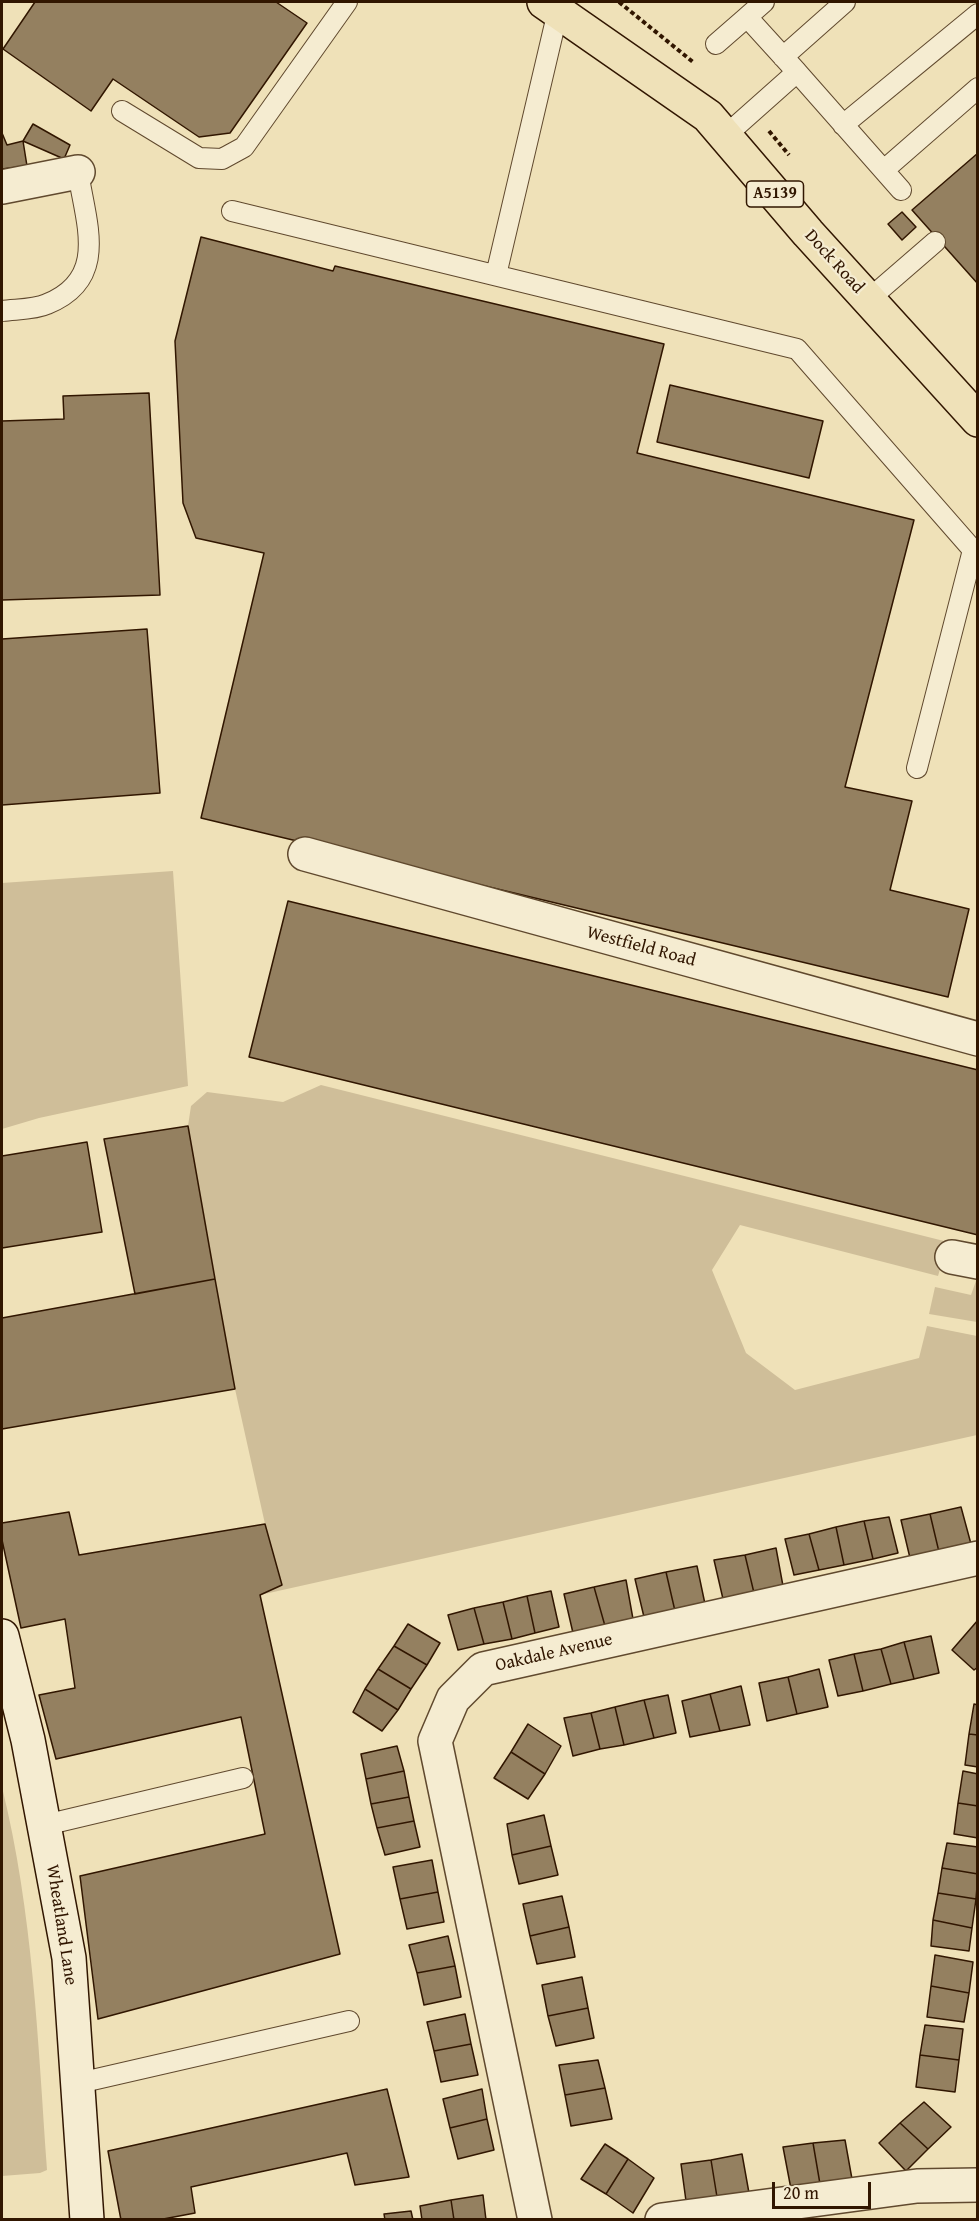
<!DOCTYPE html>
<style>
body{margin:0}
#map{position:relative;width:979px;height:2221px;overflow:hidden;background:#efe1b8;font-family:"Gentium Book Plus",serif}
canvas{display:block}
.frame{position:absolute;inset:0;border:3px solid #311600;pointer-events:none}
.scale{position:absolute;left:772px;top:2182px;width:99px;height:27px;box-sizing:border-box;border:3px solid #311600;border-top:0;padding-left:8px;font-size:18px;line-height:21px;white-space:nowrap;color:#311600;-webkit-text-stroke:4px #f5ecd1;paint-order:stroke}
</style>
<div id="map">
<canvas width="979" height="2221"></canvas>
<div class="frame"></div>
<div class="scale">20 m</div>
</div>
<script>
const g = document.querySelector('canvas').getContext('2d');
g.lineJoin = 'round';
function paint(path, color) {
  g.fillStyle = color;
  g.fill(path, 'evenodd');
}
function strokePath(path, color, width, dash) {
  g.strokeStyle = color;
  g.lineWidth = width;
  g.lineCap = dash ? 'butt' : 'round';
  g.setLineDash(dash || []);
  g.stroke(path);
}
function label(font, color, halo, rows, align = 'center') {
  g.font = font + ' "Gentium Book Plus",serif';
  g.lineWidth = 4.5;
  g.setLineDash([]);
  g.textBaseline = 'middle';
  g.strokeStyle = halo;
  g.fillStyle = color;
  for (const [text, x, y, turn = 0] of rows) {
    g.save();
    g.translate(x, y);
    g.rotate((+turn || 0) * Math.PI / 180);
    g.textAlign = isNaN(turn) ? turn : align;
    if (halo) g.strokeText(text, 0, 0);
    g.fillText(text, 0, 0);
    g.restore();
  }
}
const green = new Path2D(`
 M173,871L188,1086L39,1118L2,1129V883Z
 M321,1085L948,1242L938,1276L740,1225L712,1270L746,1353L795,1390L919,1358L927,1326L977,1336V1435L260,1595L265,1524L235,1389L188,1126L191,1106L207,1092L283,1102Z
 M977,1278V1322L929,1314L935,1287L971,1295Z
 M2,1787C33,1913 38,2041 47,2170L40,2173L2,2176Z`);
const building = new Path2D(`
 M35,2H276L307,23L230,133L199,137L113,79L91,111L3,49Z
 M33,124L70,145L64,159L23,141Z
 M2,133L7,145L23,141L27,166L2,169Z
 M978,153V284L912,210Z
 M902,212L916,227L902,240L888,224Z
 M201,237L333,271L335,266L664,344L637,453L914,520L845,787L912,801L890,890L969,909L948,997L201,818L264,553L196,538L183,503L175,341Z
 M670,385L823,421L809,478L657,442Z
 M149,393L160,595L2,600V421L64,419L63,396Z
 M147,629L160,793L2,805V639Z
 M288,901L978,1070V1235L249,1057Z
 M188,1126L215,1279L135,1294L104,1139Z
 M87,1142L102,1232L2,1248V1156Z
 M215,1279L235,1389L2,1429V1318Z
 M961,1507L971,1544L939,1552L930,1514Z
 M69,1512L79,1555L265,1524L282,1585L260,1595L340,1954L98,2019L80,1876L265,1834L241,1717L56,1759L39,1695L75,1688L65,1619L21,1628L2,1540V1523Z
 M930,1514L939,1552L910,1558L901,1520Z
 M889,1517L898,1553L873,1559L864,1521Z
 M864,1521L873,1559L844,1565L836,1527Z
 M836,1527L844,1565L819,1570L809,1534Z
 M809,1534L819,1570L794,1575L785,1539Z
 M776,1548L783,1586L754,1593L745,1555Z
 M745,1555L754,1593L723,1599L714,1560Z
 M697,1566L705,1604L675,1611L666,1572Z
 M666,1572L675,1611L644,1617L635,1579Z
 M626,1580L633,1619L605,1626L594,1587Z
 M594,1587L605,1626L573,1633L564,1594Z
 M551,1591L559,1627L535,1633L527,1596Z
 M527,1596L535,1633L512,1639L503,1602Z
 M503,1602L512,1639L484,1644L474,1608Z
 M474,1608L484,1644L458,1650L448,1615Z
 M978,1620V1667L974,1670L952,1650Z
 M408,1624L440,1643L427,1665L394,1646Z
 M931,1636L939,1673L914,1679L904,1642Z
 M904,1642L914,1679L891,1684L881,1649Z
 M394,1646L427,1665L411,1689L378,1669Z
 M881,1649L891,1684L863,1691L854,1654Z
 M854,1654L863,1691L838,1696L829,1660Z
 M378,1669L411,1689L398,1710L365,1689Z
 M819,1669L828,1707L797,1714L788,1677Z
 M788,1677L797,1714L767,1721L759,1683Z
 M741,1686L750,1725L720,1731L710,1694Z
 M365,1689L398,1710L382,1731L353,1712Z
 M710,1694L720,1731L690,1737L682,1701Z
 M668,1695L676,1733L654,1738L644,1700Z
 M644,1700L654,1738L624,1745L615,1707Z
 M974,1704L978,1705V1735L969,1734Z
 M615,1707L624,1745L600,1749L591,1713Z
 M591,1713L600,1749L573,1756L564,1718Z
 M528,1724L561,1746L545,1774L511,1752Z
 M969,1734L978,1735V1767L965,1765Z
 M397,1746L404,1771L366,1779L361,1754Z
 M511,1752L545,1774L528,1799L494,1778Z
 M404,1771L409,1797L371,1804L366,1779Z
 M963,1771L978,1774V1806L958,1803Z
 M409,1797L414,1821L377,1828L371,1804Z
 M958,1803L978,1806V1838L954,1834Z
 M544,1815L551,1846L512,1855L507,1824Z
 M414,1821L420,1847L385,1855L377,1828Z
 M947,1843L978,1847V1874L942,1868Z
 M551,1846L558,1875L519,1884L512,1855Z
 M432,1860L438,1892L400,1899L393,1867Z
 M942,1868L978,1874L976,1899L938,1893Z
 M438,1892L444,1922L407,1929L400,1899Z
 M938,1893L976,1899L972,1928L933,1920Z
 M562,1896L569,1927L530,1936L523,1904Z
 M933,1920L972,1928L969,1951L931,1946Z
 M569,1927L575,1957L537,1964L530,1936Z
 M448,1936L455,1966L417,1973L409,1945Z
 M935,1955L973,1962L969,1993L931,1986Z
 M455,1966L461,1997L424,2005L417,1973Z
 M582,1977L588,2008L548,2016L542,1985Z
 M931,1986L969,1993L964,2022L927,2017Z
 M588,2008L594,2038L556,2046L548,2016Z
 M465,2014L471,2044L434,2051L427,2022Z
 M925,2025L963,2029L959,2060L920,2055Z
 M471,2044L478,2075L441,2082L434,2051Z
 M920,2055L959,2060L955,2092L916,2087Z
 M598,2060L605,2088L565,2095L559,2065Z
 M605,2088L612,2119L571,2126L565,2095Z
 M387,2089L409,2177L355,2185L347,2153L191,2187L195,2213L158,2220H121L108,2151Z
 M482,2089L487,2119L450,2128L443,2099Z
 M924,2102L951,2127L928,2149L900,2123Z
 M487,2119L494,2150L458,2159L450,2128Z
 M900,2123L928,2149L906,2171L879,2143Z
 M845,2140L852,2179L820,2184L813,2143Z
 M813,2143L820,2184L791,2189L783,2147Z
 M605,2144L628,2159L606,2194L581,2179Z
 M742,2154L749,2193L717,2197L711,2160Z
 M628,2159L654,2178L633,2213L606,2194Z
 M711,2160L717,2197L686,2201L681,2164Z
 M483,2195L486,2220H454L451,2200Z
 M451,2200L454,2220H422L420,2206Z
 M411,2211L413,2220H385L384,2214Z`);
const path = new Path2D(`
 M619,2L693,62
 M769,131L789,155`);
const lane = new Path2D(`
 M747,17L764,2
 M716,44L747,17L797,72
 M783,57L845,2
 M122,111L199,158L222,159L244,147L347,2
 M843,125L978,14
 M725,136L797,72L901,190
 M884,170L978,88
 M232,211L797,349L973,550L917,768
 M496,275L558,11
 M868,300L935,242
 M2,311C15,309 34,310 47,304C109,279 86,224 78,172
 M45,1825L243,1778
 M79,2083L349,2021`);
const street = new Path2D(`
 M2,187L78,172
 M305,854L978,1039
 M952,1257L978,1262
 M535,2220L435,1741L453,1699L483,1669L978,1558
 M662,2220L917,2186L978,2185`);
const secondary = new Path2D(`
 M2,1636L28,1740L69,1958L87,2220`);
const highway = new Path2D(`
 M544,2L708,116L808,233L978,420`);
const shields = [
 [775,194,57]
];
const shieldNames = [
 ["A5139",775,194]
];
const streetNames = [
 ["Dock Road",834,262,48],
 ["Westfield Road",641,947,15],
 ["Oakdale Avenue",554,1653,-13],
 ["Wheatland Lane",61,1925,81]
];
paint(green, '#cfbe99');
paint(building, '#948060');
strokePath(building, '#311600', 1.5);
strokePath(lane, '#60492e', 22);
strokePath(street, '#60492e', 36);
strokePath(secondary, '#311600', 36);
strokePath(highway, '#311600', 36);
strokePath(path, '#311600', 4, [4.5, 3]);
strokePath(lane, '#f5ecd1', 20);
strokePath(street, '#f5ecd1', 33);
strokePath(secondary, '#f5ecd1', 33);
strokePath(highway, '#efe1b8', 33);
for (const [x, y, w] of shields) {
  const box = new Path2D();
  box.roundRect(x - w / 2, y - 13, w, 26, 4.5);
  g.fillStyle = '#f5ecd1';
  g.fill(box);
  strokePath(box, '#311600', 1.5);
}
label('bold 16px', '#311600', null, shieldNames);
label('18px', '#311600', '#f5ecd1', streetNames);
</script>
